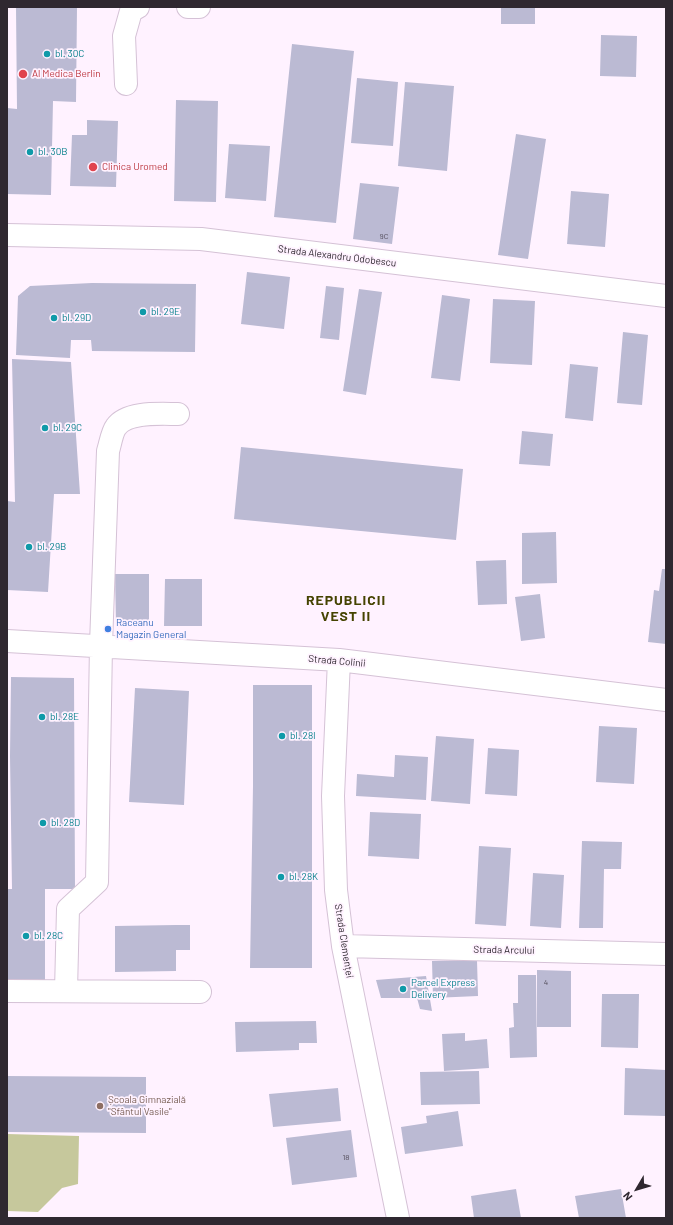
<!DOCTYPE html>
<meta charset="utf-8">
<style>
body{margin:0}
#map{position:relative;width:673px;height:1225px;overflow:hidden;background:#fff2ff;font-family:Barlow,sans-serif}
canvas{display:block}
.frame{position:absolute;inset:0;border:8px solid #2f2830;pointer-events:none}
.north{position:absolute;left:617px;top:1169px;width:40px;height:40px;-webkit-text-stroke:3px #fff2ff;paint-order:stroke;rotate:232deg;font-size:11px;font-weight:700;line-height:16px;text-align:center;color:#2f2830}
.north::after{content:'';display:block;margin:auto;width:14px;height:18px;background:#2f2830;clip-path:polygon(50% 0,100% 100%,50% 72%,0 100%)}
</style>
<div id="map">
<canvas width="673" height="1225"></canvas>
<div class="frame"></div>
<div class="north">N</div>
</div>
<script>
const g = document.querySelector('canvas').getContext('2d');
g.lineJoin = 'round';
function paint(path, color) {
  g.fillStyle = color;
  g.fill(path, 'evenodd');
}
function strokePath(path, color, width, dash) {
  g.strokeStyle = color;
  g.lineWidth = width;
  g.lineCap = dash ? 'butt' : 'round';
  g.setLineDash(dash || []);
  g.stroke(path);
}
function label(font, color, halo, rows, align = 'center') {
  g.font = font + ' Barlow,sans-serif';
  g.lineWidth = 3.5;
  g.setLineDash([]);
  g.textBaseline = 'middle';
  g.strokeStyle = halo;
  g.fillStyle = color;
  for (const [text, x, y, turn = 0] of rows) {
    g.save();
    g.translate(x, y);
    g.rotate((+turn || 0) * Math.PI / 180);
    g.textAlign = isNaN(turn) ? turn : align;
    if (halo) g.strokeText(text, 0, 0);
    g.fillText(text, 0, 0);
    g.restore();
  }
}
const green = new Path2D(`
 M7,1134L79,1136L78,1184L62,1188L38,1212L7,1211Z`);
const building = new Path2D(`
 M16,7H77L76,102L53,101L51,195L7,194V108L17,109Z
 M501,7H535V24H501Z
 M601,35L637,36L636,77L600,76Z
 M292,44L354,51L336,223L274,217Z
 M357,78L398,82L393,146L351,143Z
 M405,82L454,86L447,171L398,166Z
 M176,100L218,101L216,202L174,201Z
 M87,120L118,121L116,187L70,186L72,135H87Z
 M516,134L546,139L528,259L498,255Z
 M229,144L270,146L266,201L225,198Z
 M360,183L399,187L392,244L353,239Z
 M571,191L609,194L605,247L567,244Z
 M247,272L290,277L284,329L241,324Z
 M92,283L196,284L195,352L92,351L91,340H71L70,358L16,355L18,296L30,286Z
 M326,286L344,288L339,340L320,338Z
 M359,289L382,292L366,395L343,391Z
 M442,295L470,299L460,381L431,378Z
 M493,299L535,301L532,365L490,363Z
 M623,332L648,335L642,405L617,403Z
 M12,359L71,362L80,494H54L48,592L7,590V501L15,502Z
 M570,364L598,367L593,421L565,418Z
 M522,431L553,434L550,466L519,464Z
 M241,447L463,469L456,540L234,519Z
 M556,532L557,583L522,584V533Z
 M506,560L507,604L478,605L476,561Z
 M662,569H666V644L648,642L654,590L659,591Z
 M115,574H149V625H116Z
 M165,579H202V626H164Z
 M540,594L545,638L521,641L515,597Z
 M11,677L74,678L75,889H45V983H7V889H12L10,756Z
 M253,685H312V968H250L253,786Z
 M135,688L189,691L184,805L129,802Z
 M599,726L637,728L634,784L596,782Z
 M436,736L474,739L470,804L431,801Z
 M488,748L519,750L517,796L485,794Z
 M395,755L428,757L426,800L356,796L357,774L394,777Z
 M370,812L421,814L419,859L368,856Z
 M582,841L622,842L621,869H604L603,928H579Z
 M479,846L511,848L506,926L475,924Z
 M533,873L564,875L561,928L530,926Z
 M176,925H190V950H176V971L115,972V926Z
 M477,960L478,996L433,998L432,961Z
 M537,970L571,971V1027H537Z
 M518,975H536L537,1057L510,1058L509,1028L514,1027L513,1003H518Z
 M426,976L432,1011L420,1009L417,998H381L376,980Z
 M602,994H639L638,1048L601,1047Z
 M316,1021L317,1043H299V1050L236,1052L235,1022Z
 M465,1033V1041L487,1039L489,1068L444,1071L442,1034Z
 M625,1068L666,1070V1116L624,1115Z
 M479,1071L480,1104L421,1105L420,1072Z
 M7,1076L146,1077V1133L7,1132Z
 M338,1088L341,1121L273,1127L269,1094Z
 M458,1111L463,1146L405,1154L401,1127L427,1123L426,1116Z
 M351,1130L357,1177L292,1185L286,1138Z
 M516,1189L521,1218H474L471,1196Z
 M621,1189L626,1218H579L575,1196Z`);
const minor = new Path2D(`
 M188,7H199
 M126,84L124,36L131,11L138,7
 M7,235L201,239L666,296
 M7,641L339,660L666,700
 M339,660L333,796L336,890L343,946L398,1218
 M343,946L666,954
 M7,991L200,992
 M66,991L68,909L97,882L101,645L108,451C110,445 112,432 116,427C127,411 161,414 178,414`);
const markers = [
 [47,54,4,"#0f9aa8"],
 [23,74,5,"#e0444e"],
 [30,152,4,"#0f9aa8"],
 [93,167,5,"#e0444e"],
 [143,312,4,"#0f9aa8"],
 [54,318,4,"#0f9aa8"],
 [45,428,4,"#0f9aa8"],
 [29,547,4,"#0f9aa8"],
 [108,629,4,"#3f7fe0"],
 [42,717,4,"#0f9aa8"],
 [282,736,4,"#0f9aa8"],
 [43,823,4,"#0f9aa8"],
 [281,877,4,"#0f9aa8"],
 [26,936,4,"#0f9aa8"],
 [403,989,4,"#0f9aa8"],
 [100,1106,4,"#8d6e63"]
];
const numberNames = [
 ["9C",384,236],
 ["4",546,982],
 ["18",346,1157]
];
const cultureNames = [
 ["bl. 30C",55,54],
 ["bl. 30B",38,152],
 ["bl. 29E",151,312],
 ["bl. 29D",62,318],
 ["bl. 29C",53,428],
 ["bl. 29B",37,547],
 ["bl. 28E",50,717],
 ["bl. 28I",290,736],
 ["bl. 28D",51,823],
 ["bl. 28K",289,877],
 ["bl. 28C",34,936],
 ["Parcel Express",411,983],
 ["Delivery",411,995]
];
const healthNames = [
 ["Al Medica Berlin",32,74],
 ["Clinica Uromed",102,167]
];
const streetNames = [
 ["Strada Alexandru Odobescu",337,256,7],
 ["Strada Colinii",337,661,5],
 ["Strada Clemenței",344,941,81],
 ["Strada Arcului",504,950,1]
];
const shopNames = [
 ["Raceanu",116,623],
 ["Magazin General",116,635]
];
const educationNames = [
 ["Școala Gimnazială",108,1100],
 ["\"Sfântul Vasile\"",108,1112]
];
const districtNames = [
 ["REPUBLICII",346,600],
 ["VEST II",346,616]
];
paint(green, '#c6c89c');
paint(building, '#bbbad3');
strokePath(minor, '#d5c2d6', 24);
strokePath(minor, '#fff', 22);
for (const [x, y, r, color] of markers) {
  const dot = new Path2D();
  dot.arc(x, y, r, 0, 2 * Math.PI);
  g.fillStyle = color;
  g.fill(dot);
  strokePath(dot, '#fff2ff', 1.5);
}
label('8px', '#524c59', null, numberNames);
label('10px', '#0d838f', '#fff2ff', cultureNames, 'left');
label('10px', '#be3a42', '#fff2ff', healthNames, 'left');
label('10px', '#2f2830', '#fff2ff', streetNames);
label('10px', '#366cbe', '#fff2ff', shopNames, 'left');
label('10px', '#785e54', '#fff2ff', educationNames, 'left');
g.letterSpacing = '1px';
label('bold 14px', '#454301', '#fff2ff', districtNames);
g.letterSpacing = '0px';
</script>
